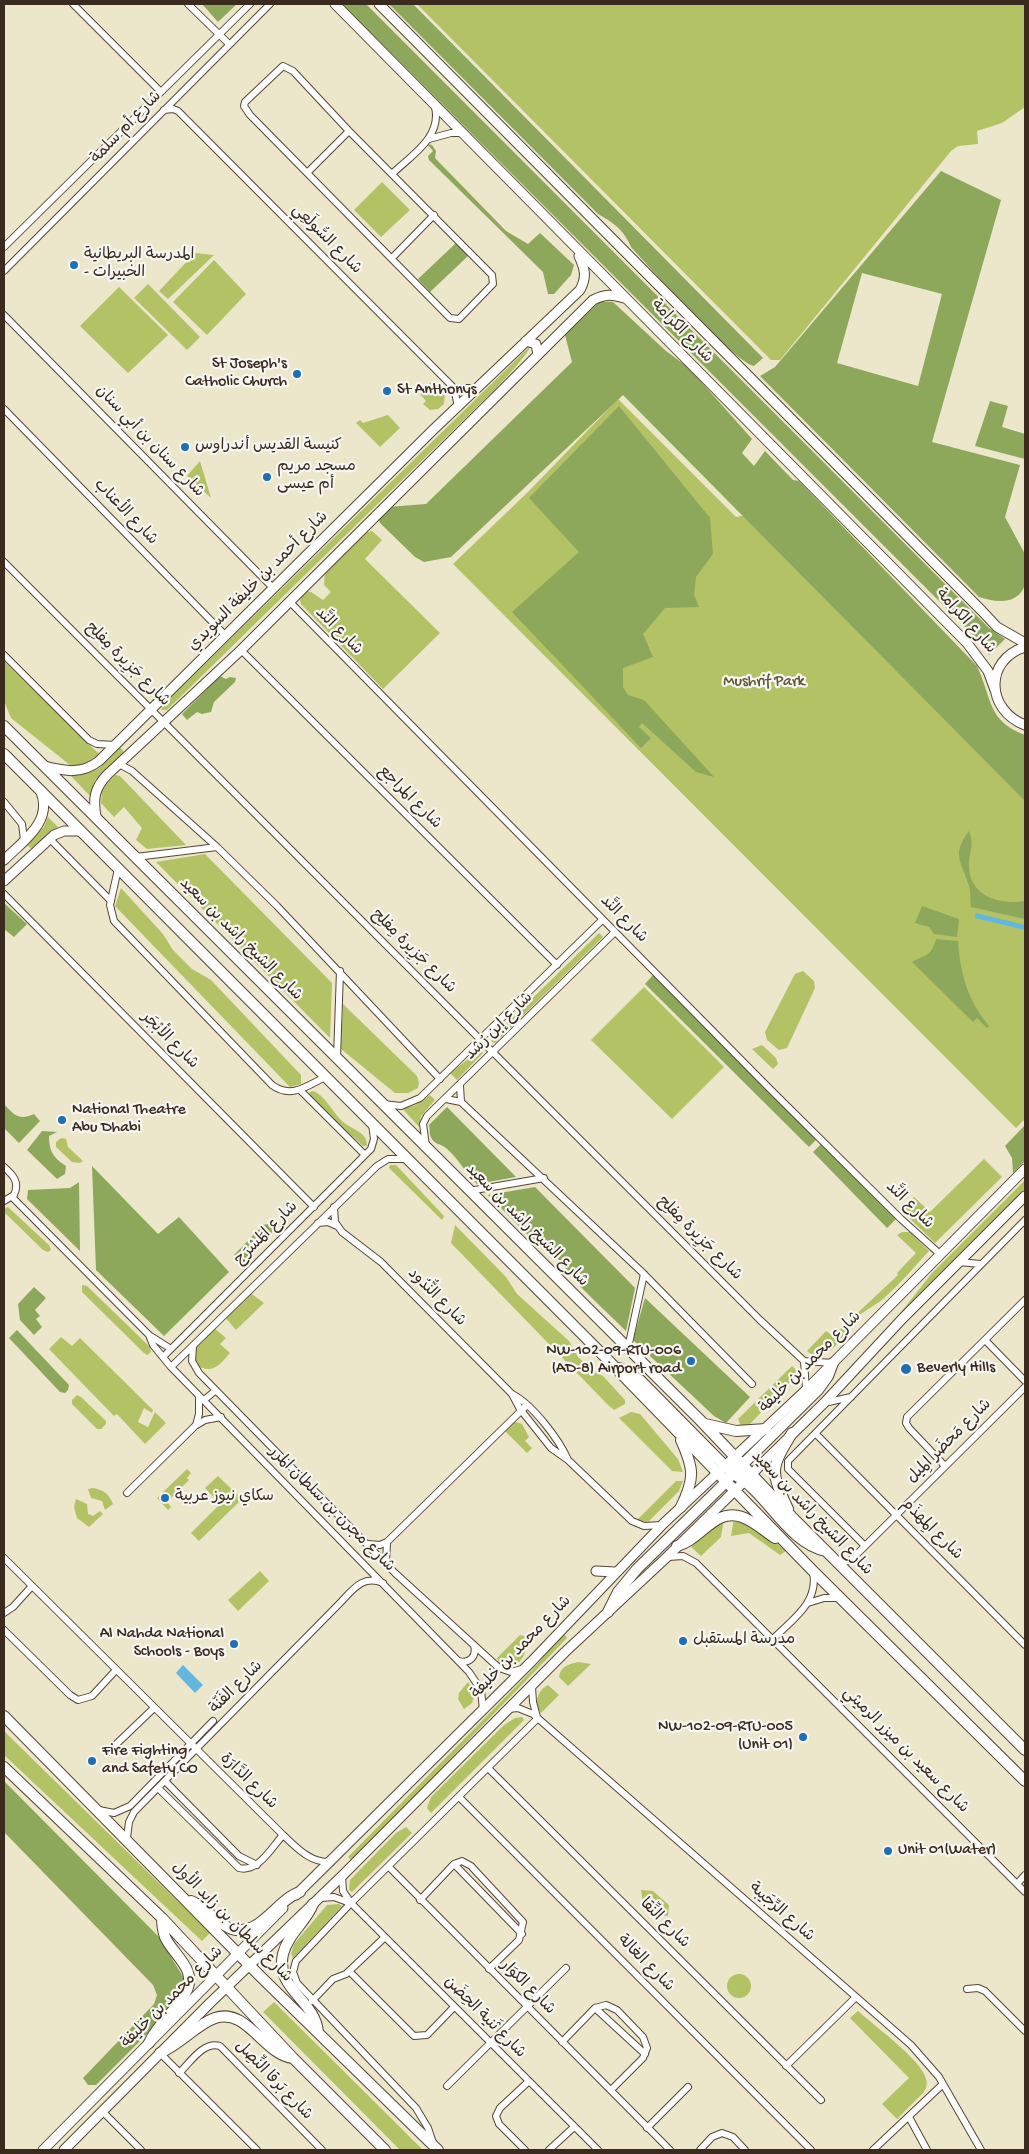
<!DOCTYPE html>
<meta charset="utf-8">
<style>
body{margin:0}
#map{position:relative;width:1029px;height:2154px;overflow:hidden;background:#ece6cb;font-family:"Gochi Hand",sans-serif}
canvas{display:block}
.frame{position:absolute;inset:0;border:5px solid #3b2a1e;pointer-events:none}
</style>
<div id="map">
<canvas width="1029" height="2154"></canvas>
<div class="frame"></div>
</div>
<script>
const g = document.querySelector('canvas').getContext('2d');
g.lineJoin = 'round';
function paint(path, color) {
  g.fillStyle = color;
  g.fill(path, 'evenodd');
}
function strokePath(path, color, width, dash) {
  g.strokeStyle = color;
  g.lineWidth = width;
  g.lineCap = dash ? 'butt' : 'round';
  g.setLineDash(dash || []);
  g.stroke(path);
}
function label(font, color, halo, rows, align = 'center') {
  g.font = font + ' "Gochi Hand","Playpen Sans Arabic",sans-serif';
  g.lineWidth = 4.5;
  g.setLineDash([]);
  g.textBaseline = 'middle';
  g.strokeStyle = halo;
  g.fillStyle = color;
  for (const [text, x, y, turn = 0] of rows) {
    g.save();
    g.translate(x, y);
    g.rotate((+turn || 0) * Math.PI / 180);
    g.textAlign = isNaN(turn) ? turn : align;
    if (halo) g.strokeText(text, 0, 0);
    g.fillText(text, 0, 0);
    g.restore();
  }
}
const green = new Path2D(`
 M417,4H1025V107L1002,123L977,131L978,144L958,146L951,151L780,360H771Z
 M382,182L410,210L381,237L354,210Z
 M195,253L214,255L168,299L159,291Z
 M214,260L246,294L207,335L173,302Z
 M148,284L200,337L187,350L134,298Z
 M119,287L168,335L128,373L80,326Z
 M530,346C531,352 494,391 486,398L167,710H161L165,703Z
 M437,382L445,391L444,404L438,409L430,410L423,404L426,401L420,394L430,383Z
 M618,399L736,517L784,508L1025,757V1119L1016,1128L453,564L529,491Z
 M388,415L400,428L380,447L356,423L360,420L363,423Z
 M200,461L211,498L187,476Z
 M372,531L382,540L365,559L440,633L383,689L301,604L300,600L306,591L311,592L323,600L331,592L324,585L325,571L361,534Z
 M4,661L99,754L83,765H70L11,718L4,701Z
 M120,747L124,752L95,780L91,797L70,775C98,775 102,766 120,747Z
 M115,775L120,776L186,845L147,849L136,840L142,828L124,807L114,817L101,803L102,790Z
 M48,817L58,827L31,848L26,845L44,827Z
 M205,854L332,983L330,1038L156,862Z
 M121,888L163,934L173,950L192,969L211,980L301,1075V1084L290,1087L115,906Z
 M599,933L603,937L495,1043L492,1042L491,1039Z
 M803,971L814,981L815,988L787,1048L779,1050L767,1040L765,1032L795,974Z
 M644,987L724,1067L672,1119L591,1040Z
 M343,1004L417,1076L419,1083L418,1088L408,1093H395L341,1049Z
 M762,1045L776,1058L778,1064L773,1069L752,1049Z
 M480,1050L483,1053L457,1080L450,1073Z
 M312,1091C324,1093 333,1113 343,1122C351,1129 368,1132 367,1146H363L310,1098L309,1093Z
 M430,1095L435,1100L421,1116L419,1127L402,1108L414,1106Z
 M61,1138L66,1139L68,1147L83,1161L80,1163L72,1162L56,1147V1142Z
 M984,1159L1002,1177L935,1243L901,1210L914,1197L930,1212Z
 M390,1165H396L444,1216L442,1220L389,1168Z
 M1025,1180V1190L904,1313L902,1311L932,1273Z
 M8,1207L49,1245L51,1250L48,1252L43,1250L5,1213L4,1209Z
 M455,1225L506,1277L517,1294L569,1341L578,1357L594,1372L603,1376L625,1400V1404L614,1410L609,1406L451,1243Z
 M902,1232H910L929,1251C914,1267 900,1284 883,1299C873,1307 861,1312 852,1322C844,1332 836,1352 821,1355C815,1357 811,1354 807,1351L826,1331L833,1336L898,1275L897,1273L916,1253L897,1235Z
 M82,1285L87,1286L150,1347L151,1352L147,1355L144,1353L82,1292Z
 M249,1292L264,1303L236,1330L225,1317Z
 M214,1328L226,1338L220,1344L230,1353C217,1368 212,1374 193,1364L194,1342Z
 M61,1337L72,1346L80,1338L153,1410L152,1413L144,1408L138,1422L148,1427L155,1412L166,1423L145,1444L117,1414L114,1416L49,1349Z
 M792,1366L797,1371L790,1382L750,1424L741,1426L738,1419Z
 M77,1395L81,1397L106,1421V1424L101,1429H97L72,1404V1400Z
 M631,1412L640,1414L678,1459L683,1472L672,1471L619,1418Z
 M513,1421L522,1424L529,1437L525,1441L532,1448L527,1453L504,1430Z
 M187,1469L191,1473L187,1478L189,1480L167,1502L171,1507L168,1510L157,1498Z
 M218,1476L242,1499L199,1541L191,1533L220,1504L205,1488Z
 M676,1481H683L679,1491L648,1522L637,1520Z
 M93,1488C104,1490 109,1494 113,1504L105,1510L102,1501L91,1498L88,1489Z
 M76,1499L87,1504L88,1514L93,1516L100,1511L103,1514L89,1527L77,1518L74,1507Z
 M734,1518L756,1526L786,1551L780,1555L749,1533L731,1536Z
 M724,1519L721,1537L701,1556L691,1547L717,1521Z
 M260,1571L269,1581L238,1611L228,1600Z
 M564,1634L567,1638L352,1861L348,1857L533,1669Z
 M520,1635L528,1637C526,1655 521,1672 499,1663L497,1658Z
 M578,1662L591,1664L568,1686L559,1677C561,1666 567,1665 578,1662Z
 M468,1682L475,1694L472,1703L464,1709L458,1699L459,1693Z
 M548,1685L559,1695L541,1713L536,1705C538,1695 539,1690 548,1685Z
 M522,1717L524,1720L431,1813L427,1808L431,1797L504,1725L515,1718Z
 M4,1731L210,1933L202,1941L4,1755Z
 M406,1827L412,1833L352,1892L349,1890L350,1880L396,1833Z
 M641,1890L653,1891L669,1905L668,1916L657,1915L643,1902Z
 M339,1904L342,1906L293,1958L291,1954L294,1944L327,1905Z
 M727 1986a12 12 0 1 1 24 0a12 12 0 1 1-24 0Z
 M274,2002L423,2150H400L263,2012Z
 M858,2011C873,2025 922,2060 926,2079C928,2084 926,2089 923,2093L897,2119L882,2104L909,2078L850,2018Z`);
const forest = new Path2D(`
 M202,4H237L218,22Z
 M342,4H366L989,628L1005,639L989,655L983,645Z
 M389,4H413L763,358L754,366C734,362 650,268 631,247C624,230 614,223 598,214Z
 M427,144L432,145L436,151L435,158L506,231L528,244L540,233L574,265L571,275L554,294H548L543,272L429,160L428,156L433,151Z
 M941,171L1001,200L932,442L1020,465L1005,517L1025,554V585C1017,606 995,602 979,597L760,376L775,367ZM862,273L942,294L918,386L837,363Z
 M456,243L468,256L430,292L418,279Z
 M600,301L613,302L666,351L689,368L752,439L742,453L754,466L765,451L793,480L799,481L977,666C992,698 987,721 1025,735V801L623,395L451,557L424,562L415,557L381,524L377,518L388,507L426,504L572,362L565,335Z
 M990,401L1008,406L1002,427L1025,434V459L975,446Z
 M619,406L710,518L713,554L696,577L694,595L699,607L665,608L643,634L653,657L623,668V687L628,695L644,700L714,777L696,772L642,723L639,727L651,738L641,748L512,612L579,552L529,498Z
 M220,676L226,679L230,677L236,678L235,682L214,702L211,712L202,714L197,712L187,720L182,714Z
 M969,831C975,846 969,850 969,865C969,897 1000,905 1025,901V919L971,907C970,899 971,890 968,883C960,859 952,854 969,831Z
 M4,903L27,924L14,937L4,929Z
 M922,906L959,919L957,937L934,934L929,927L915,923Z
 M936,939L958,941C960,973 968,1001 989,1026L987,1028L977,1018L973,1022L912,962C926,954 931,957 936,939Z
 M653,975L817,1139L809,1147L645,984Z
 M4,1104C14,1115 19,1121 34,1114L40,1121L19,1143L4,1128Z
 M447,1107L516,1177L477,1184C465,1173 459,1159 446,1148C441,1144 433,1144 431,1137C429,1134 430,1128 429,1125Z
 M1025,1125V1161L1013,1173L1012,1158L1005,1146Z
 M42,1131L57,1132L49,1136C49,1152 54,1158 66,1166L65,1174L57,1179L27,1150Z
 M822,1143L896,1219L887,1228L813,1152Z
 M92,1166L158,1234L179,1217L229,1272L164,1336L96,1270Z
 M79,1182L80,1251L27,1199L28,1190L70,1188Z
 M535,1187L635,1288L626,1331C610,1315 593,1300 578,1284C565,1270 557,1251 537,1244L488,1195Z
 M272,1223L276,1228L241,1264L234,1255L263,1225Z
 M34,1287L46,1298L35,1310L40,1316L36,1319L42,1327L34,1335L20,1320L18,1304Z
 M645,1298L750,1397L726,1423L714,1416L633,1340Z
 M17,1330L69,1385L68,1390L65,1393L60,1392L9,1338Z
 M4,1781L159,1937L185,1980L184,1989L158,2023L96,2085H88L83,2078L154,2004L157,1995L153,1985L4,1832Z`);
const water = new Path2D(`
 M976,913L1025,925V930L975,918Z
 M183,1665L203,1685L195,1693L176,1673Z`);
const street = new Path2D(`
 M73,4L161,92
 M188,4L229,44
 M283,66L293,71L349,131L492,275L493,284L459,319L450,318L250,115L244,106L245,102Z
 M164,110L173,109L178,111L454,388L458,407
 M429,139L451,133H463
 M307,173L349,131
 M393,173C412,155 442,137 435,107
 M4,247L250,4
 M392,258L434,215
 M4,271L270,4
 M4,315L274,589
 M454,388H477
 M4,409L226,636
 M4,562L760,1320L804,1361L833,1363
 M289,601L767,1086L901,1219L941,1255
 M241,650L557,965
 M4,655L89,740L97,744L116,745
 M119,764L132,771L217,847L277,906L440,1079
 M4,802L22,824L24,840
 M49,838L111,901
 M136,857L217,847
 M118,869L110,905L114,921L272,1085C291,1099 307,1086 325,1077
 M4,894L314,1207
 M337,1058L340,971
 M460,1086L461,1102
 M300,1090L365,1155
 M446,1099L461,1102L644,1274L752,1384
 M383,1104L401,1106L420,1098L602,920
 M426,1146L423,1124L427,1116L615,932
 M4,1167C13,1175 20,1182 14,1195L4,1201
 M469,1191L544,1178
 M12,1197L149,1335L171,1349
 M334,1207L335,1222L342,1232L381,1262L512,1394C532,1404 559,1439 568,1460
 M318,1223L328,1222L337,1226
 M958,1262L981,1264
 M149,1335L153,1345L171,1367L469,1672L481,1690L483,1710
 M985,1340L1025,1381
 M193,1347L192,1361L199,1373L395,1573L499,1668L511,1672L522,1669
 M628,1348L644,1274
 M163,1357L371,1149L374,1139L372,1124
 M804,1361L806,1390
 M171,1367L377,1166L388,1159H405
 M512,1394L520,1409L551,1448L568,1460L632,1521L644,1526L662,1525
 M204,1400L215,1391
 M824,1403L851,1397
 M196,1425L199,1414V1396
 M816,1434L1025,1645
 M945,1466L909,1428L906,1423L907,1417L1025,1300
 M127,1493L195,1426L205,1420L221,1417
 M368,1544L380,1545L387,1542L527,1405
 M865,1546L788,1469V1461L1025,1220
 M668,1557L683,1556L696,1563L1025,1892
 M4,1558L283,1835C297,1848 310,1863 331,1862
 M386,1563L387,1542
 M839,1564L851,1560L1025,1387
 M808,1603L824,1598H839
 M4,1613L13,1607L32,1586
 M4,1630L70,1695L78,1700L92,1696L116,1670
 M774,1638C793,1619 819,1602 813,1572
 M459,1661C470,1664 477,1656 474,1645
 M532,1687L533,1702L537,1717
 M508,1709L518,1708L533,1714L911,2045L939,2077L981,2150
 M108,1752L154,1708
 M488,1768L821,2100
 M165,1781L239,1856L257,1865
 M158,1788L239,1868C258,1873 272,1847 283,1835
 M459,1797L811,2150
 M99,1810L114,1813L130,1806L213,1721
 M127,1838L129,1822L134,1812L339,1604C352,1591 362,1574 383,1583
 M454,1864L522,1934
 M389,1867L670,2150
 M342,1876L343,1891L351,1903L598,2150
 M1017,1884L1025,1875
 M320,1898L334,1897L350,1903
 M420,1900L454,1864L462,1861L471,1866L523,1922L519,1940L489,1969
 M349,1971L414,2036L427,2035L454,2007
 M967,1989L978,1988L985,1991L1025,2031
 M312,2001L333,1979L346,1974L384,1938
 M595,2008L645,2054
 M562,2042L595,2008L606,2005L617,2010L643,2037L647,2048L643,2058L611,2090
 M160,2053L257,2150
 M786,2066L856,1997
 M179,2073C190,2063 203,2041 220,2046L322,2150
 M447,2086L566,1968
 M102,2111L141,2150
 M909,2117L927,2150
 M647,2128L688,2087
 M433,2143L428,2128L416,2108L297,1983L293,1972L296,1961L351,1903L538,1718
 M525,2150L499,2124L496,2116L500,2108L528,2082
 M549,2150L574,2127
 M700,2150L712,2137L722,2133L733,2137L745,2150
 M873,2150L943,2084`);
const secondary = new Path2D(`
 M335,4L967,643L988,671L995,690
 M379,4L982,611L997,627L1025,643
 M526,341L536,344L538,355
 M1025,647C984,660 986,710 1025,725
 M44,766C65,771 81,775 99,761L434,429L580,290C587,277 585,269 579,256
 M96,817C93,799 94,788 108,774L241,650L593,300C605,294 612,294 624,298
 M4,860C22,842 53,822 41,792
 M4,881L54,835L64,831H80
 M596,1571L615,1572
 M296,1895L532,1661L663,1524L806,1390L1025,1169
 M43,2150L283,1908
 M64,2150L210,2003L342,1876L565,1652L667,1557L824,1403L903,1318L1025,1196`);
const primary = new Path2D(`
 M4,726L700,1420L792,1517L1025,1750
 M4,754L605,1357L813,1571L1025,1781
 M619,1368L640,1380L730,1471L740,1475L751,1474
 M705,1424L736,1431L766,1429
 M681,1440C694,1469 695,1478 681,1507
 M738,1469L818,1390L828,1376L833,1363
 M735,1475C767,1492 787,1543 826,1551
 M788,1509C770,1470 770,1470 792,1433
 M677,1546C701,1540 715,1507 742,1517C754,1521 764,1531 775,1538
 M608,1612L618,1592L637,1569L727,1481L733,1472L736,1458
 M4,1716L261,1977L438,2150
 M4,1767L162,1918L293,2058L385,2150
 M191,1901C207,1907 216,1924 232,1929C259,1938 277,1899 300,1892
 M313,1904C306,1922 288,1934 283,1954C275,1989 315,2000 318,2032
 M149,2043C158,2023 176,2011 186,1992C198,1969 173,1955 165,1937C163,1931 162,1924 162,1918
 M160,2053C181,2044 197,2024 215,2018C247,2007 264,2055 293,2058`);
const markers = [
 [74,265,5,"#1f6fb2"],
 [297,374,5,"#1f6fb2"],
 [387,391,5,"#1f6fb2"],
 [185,447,5,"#1f6fb2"],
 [267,477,5,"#1f6fb2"],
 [62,1120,5,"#1f6fb2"],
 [691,1361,5,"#1f6fb2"],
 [906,1369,6,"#1f6fb2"],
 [165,1498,5,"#1f6fb2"],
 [683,1641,5,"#1f6fb2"],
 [234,1644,5,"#1f6fb2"],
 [803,1737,5,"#1f6fb2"],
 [92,1761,5,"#1f6fb2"],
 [888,1851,5,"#1f6fb2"]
];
const streetNames = [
 ["شارع أم سلمة",127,128,-46],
 ["شارع السُّولَعِي",326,240,45],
 ["شارع الكرامة",681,332,46],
 ["شارع سنان بن أبي سنان",149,442,46],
 ["شارع الأعناب",125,513,46],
 ["شارع أحمد بن خليفة السويدي",259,582,-45],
 ["شارع الكرامة",965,622,48],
 ["شارع النَّد",338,632,45],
 ["شارع جَزِيرة مِفلِح",127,665,45],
 ["شارع المراجع",409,798,45],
 ["شارع النَّد",623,920,45],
 ["شارع الشيخ راشد بن سعيد",240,940,45],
 ["شارع جَزِيرة مِفلِح",413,952,45],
 ["شارع إبن رُشد",500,1027,-45],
 ["شارع الأبْجَر",169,1041,45],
 ["شارع النَّد",909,1206,44],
 ["شارع الشيخ راشد بن سعيد",526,1226,45],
 ["شارع المَسْرَج",267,1234,-45],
 ["شارع جَزِيرة مِفلِح",699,1239,45],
 ["شارع النُّدُود",436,1298,45],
 ["شارع محمد بن خليفة",811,1363,-45],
 ["شارع مَحضَر المِيل",950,1442,-45],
 ["شارع مجرن بن سلطان المرر",331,1510,45],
 ["شارع الشيخ راشد بن سعيد",811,1514,46],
 ["شارع المِهذَم",931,1530,45],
 ["شارع محمد بن خليفة",522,1648,-46],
 ["شارع الفَنّة",237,1688,-45],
 ["شارع سعيد بن ميزر الرميثي",905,1751,45],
 ["شارع الدَّارَة",248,1782,44],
 ["شارع الرِّجَيبة",781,1913,41],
 ["شارع سلطان بن زايد الأول",231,1923,45],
 ["شارع النِّقا",664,1924,45],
 ["شارع الغالة",645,1964,45],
 ["شارع الكوَار",527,1988,45],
 ["شارع محمد بن خليفة",173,1998,-45],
 ["شارع ثَنية الحِضَن",484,2018,45],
 ["شارع بَرقا النِّصِل",273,2081,46]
];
const poiNames = [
 ["المدرسة البريطانية",84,256],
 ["- الخبيرات",84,274],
 ["St Joseph's",287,365,"right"],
 ["Catholic Church",287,383,"right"],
 ["St Anthonys",397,391],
 ["كنيسة القديس أندراوس",195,447],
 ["مسجد مريم",277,468],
 ["أم عيسى",277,486],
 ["National Theatre",72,1111],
 ["Abu Dhabi",72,1129],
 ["NW-102-09-RTU-006",681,1352,"right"],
 ["(AD-8) Airport road",681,1370,"right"],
 ["Beverly Hills",917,1369],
 ["سكاي نيوز عربية",175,1498],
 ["Al Nahda National",224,1635,"right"],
 ["Schools - Boys",224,1653,"right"],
 ["مدرسة المستقبل",693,1641],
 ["NW-102-09-RTU-005",793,1728,"right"],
 ["(Unit 01)",793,1746,"right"],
 ["Fire Fighting",102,1752],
 ["and Safety CO",102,1770],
 ["Unit 01(Water)",898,1851]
];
const parkNames = [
 ["Mushrif Park",764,683]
];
paint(green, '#b2c265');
paint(forest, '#8da85a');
paint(water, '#63b7df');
strokePath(street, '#564638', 8);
strokePath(secondary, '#564638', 11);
strokePath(primary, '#564638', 12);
strokePath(street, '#fff', 6);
strokePath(secondary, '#fff', 9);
strokePath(primary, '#fff', 10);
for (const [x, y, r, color] of markers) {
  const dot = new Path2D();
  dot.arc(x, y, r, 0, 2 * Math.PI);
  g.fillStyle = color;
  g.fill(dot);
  strokePath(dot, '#f6f6f2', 2);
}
label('16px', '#3b2a1e', '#f6f6f2', streetNames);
label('16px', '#3b2a1e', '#f6f6f2', poiNames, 'left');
label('16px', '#5f5833', '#f6f6f2', parkNames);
</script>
